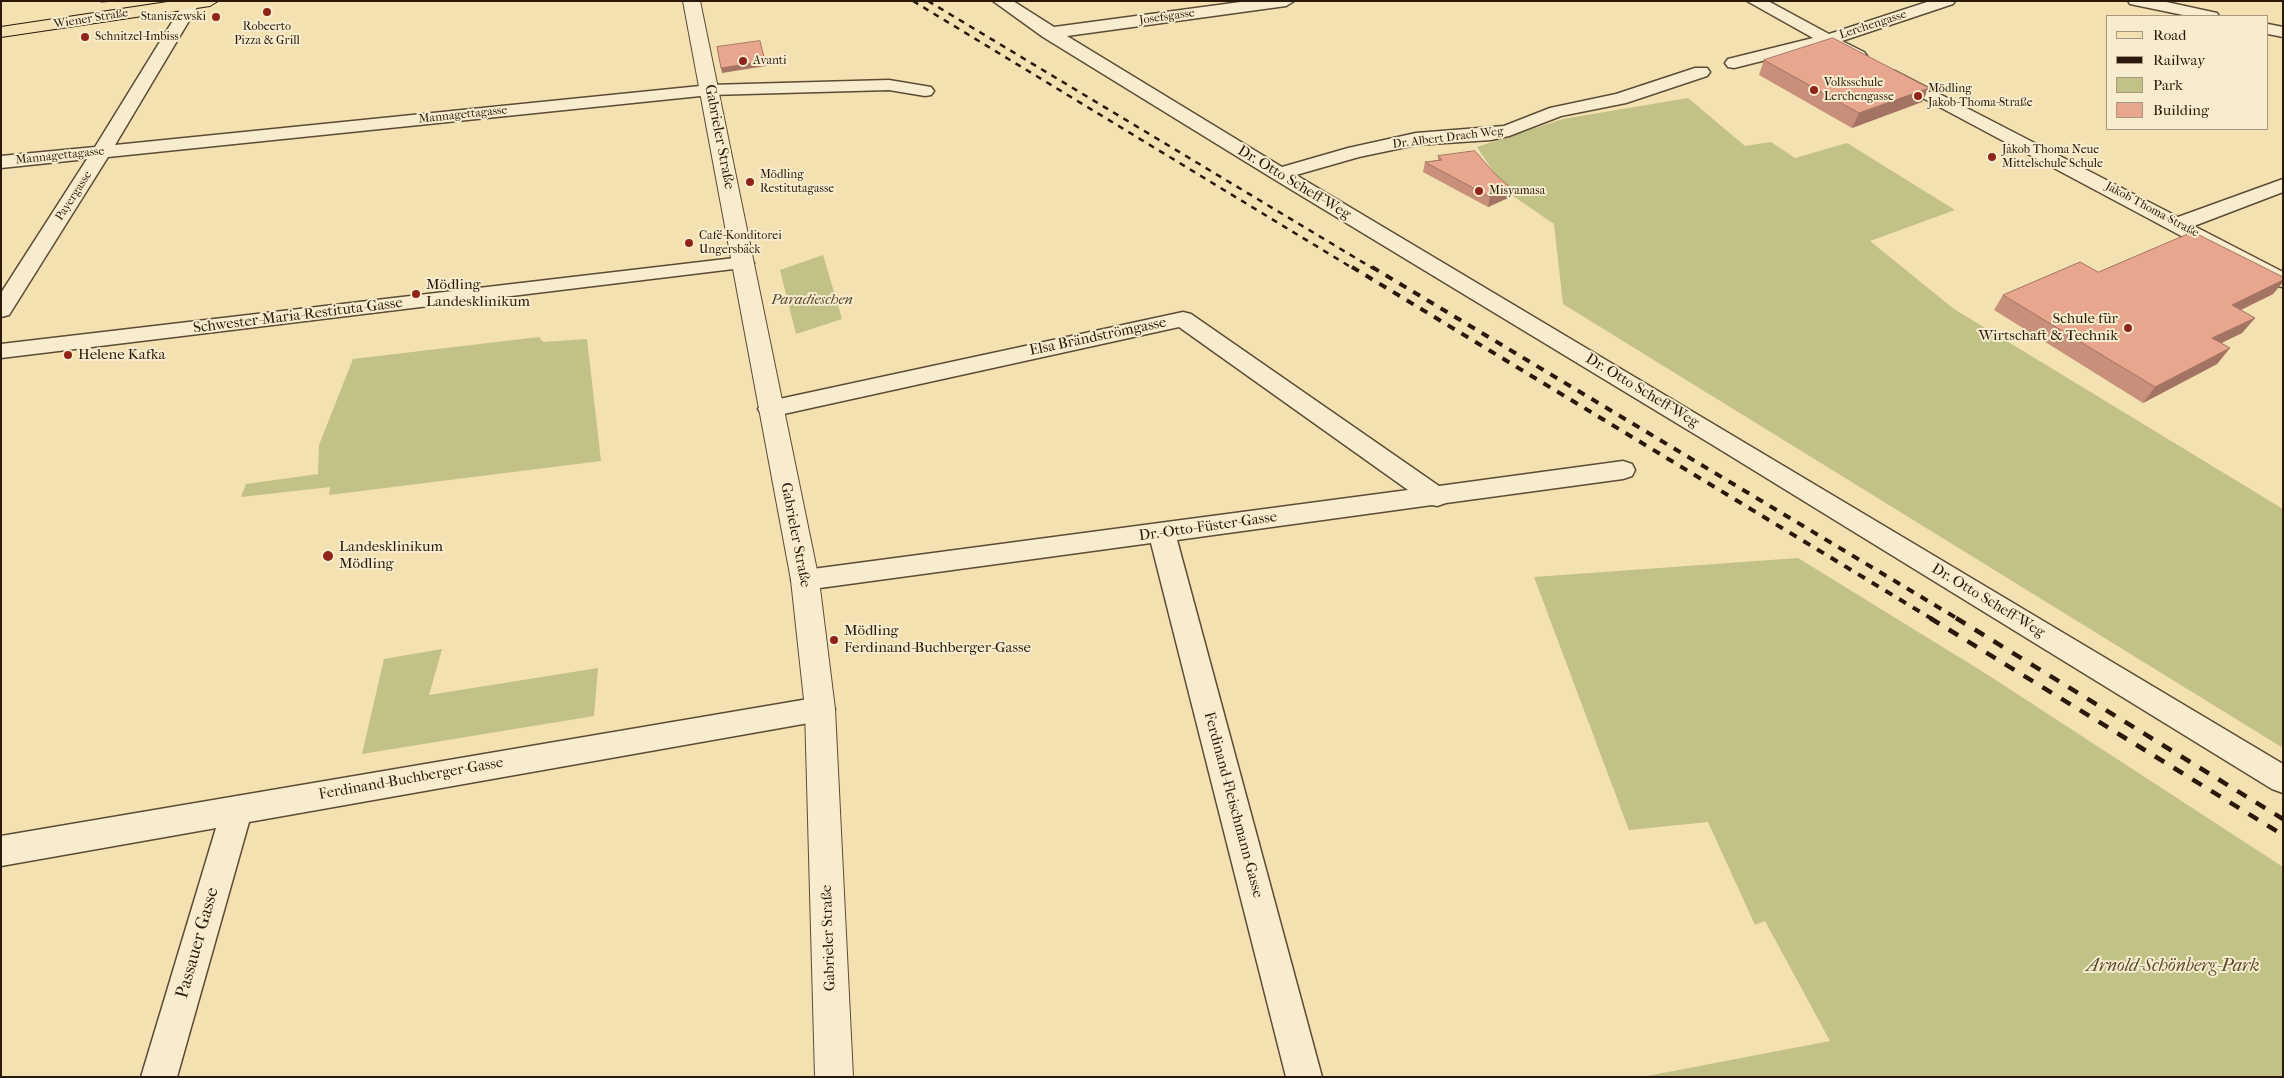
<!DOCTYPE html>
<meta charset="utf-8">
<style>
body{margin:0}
#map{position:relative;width:2284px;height:1078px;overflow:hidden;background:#f3e1b2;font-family:"IM FELL French Canon",serif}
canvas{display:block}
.frame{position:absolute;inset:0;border:2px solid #2a190b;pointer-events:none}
.legend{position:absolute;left:2106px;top:15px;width:162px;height:115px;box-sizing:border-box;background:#f7eccd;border:1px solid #a5987f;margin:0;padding:6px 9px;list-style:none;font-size:15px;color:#2a190b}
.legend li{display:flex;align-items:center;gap:10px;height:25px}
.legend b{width:25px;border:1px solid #a5987f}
</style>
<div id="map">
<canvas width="2284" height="1078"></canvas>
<div class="frame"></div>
<ul class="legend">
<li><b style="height:6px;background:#f3e1b2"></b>Road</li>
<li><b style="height:6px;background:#2a190b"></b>Railway</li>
<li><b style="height:14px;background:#c1c188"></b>Park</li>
<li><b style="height:14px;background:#e9a68e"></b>Building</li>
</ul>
</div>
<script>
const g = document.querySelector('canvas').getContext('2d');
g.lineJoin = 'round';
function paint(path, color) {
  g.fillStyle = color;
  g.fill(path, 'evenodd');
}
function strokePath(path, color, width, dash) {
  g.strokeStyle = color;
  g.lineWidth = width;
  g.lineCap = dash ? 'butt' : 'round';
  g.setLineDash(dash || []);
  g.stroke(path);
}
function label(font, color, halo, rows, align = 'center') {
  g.font = font + ' "IM FELL French Canon",serif';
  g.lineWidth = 4;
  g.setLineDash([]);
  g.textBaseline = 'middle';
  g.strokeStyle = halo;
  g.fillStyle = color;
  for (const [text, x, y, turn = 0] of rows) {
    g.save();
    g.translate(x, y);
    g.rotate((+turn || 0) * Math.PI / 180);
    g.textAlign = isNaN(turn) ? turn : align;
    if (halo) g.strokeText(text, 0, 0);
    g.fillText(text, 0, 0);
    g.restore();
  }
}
const green = new Path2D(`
 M1688,98L1745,146L1771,142L1795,158L1847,143L1955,210L1870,241L1954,309L2283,509V748L1563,304L1554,224L1506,191L1477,147L1563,119Z
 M823,255L842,319L796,334L780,270Z
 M539,337L543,342L587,339L601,461L329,495L330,487L241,497L246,484L318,474L319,445L353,359Z
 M1798,558L1988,675L2283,867V1077H1642L1830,1041L1765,921L1755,925L1708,822L1629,830L1534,577Z
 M442,649L429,695L598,668L594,716L362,754L384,659Z`);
const minor = new Path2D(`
 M185,1H197L199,4L115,145L710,85L889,80L931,87L934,91L931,95L925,96L889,90L710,95L108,157L9,315L1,317V293L87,159L1,168V156L95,147Z
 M993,1H1013L1054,27L1248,1H1294L1286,6L1067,36L1282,167L1348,148L1416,133L1504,126L1550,108L1616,94L1695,68H1707L1710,72L1707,76L1626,103L1561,116L1509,136L1491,140L1416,145L1359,157L1296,175L2283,764V793L2272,789L1716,447L1272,178L1043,37Z
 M1747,1H1768L1829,34L1930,1H1955L1953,4L1842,41L1864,52L1867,56L1864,60H1852L1826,45L1734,68L1728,67L1725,63L1728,59L1813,38Z
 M2128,1H2162L2217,13L2219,16H2188L2130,4Z
 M2268,24L2283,27V37L2268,34Z
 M1895,71L2178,217L2283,179V192L2194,226L2283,272V287L2275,286L1889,80L1886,76L1889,72Z
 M743,257L750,259L754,263L750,267L1,358V344Z
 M1183,312L1191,314L1439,486L1623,461L1632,464L1635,470L1632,476L1623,479L1446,503L1437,506L1432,505L1177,540L1322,1077H1286L1151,543L805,590L795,587L791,580L795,573L805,570L1408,490L1179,327L770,417L762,415L758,409L762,403L770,401Z
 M820,697L830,700L835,709L830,718L820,721L249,822L177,1077H141L216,828L1,866V836Z`);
const tertiary = new Path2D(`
 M683,1H700L819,580L835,709L853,1077H815L805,709L791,580Z`);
const primary = new Path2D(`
 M174,1H218L210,6L1,37V27Z`);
const railFar2 = new Path2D(`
 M913,1L1354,269
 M928,1L1374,269`);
const railFar1 = new Path2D(`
 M1352,267L1932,619
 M1372,267L1958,619`);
const rail = new Path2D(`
 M1930,618L2283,835
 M1956,618L2283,819`);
const wall = new Path2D(`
 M1764,60L1922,102L1852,128L1759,75Z
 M1438,156L1508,198L1488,207L1423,172L1425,162L1438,160Z
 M2098,272L2283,277V282L2273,294L2241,310L2255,318L2242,333L2221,343L2230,348L2217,364L2143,403L1994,310L2003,295Z`);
const shadedWall = new Path2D(`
 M100,1H117L101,3Z
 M765,61L766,66L722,73L721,68Z
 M1929,88L1922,102L1852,128L1859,113Z
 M1511,188L1508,198L1488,207L1490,197Z
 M2283,280V282L2273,294L2220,320L2232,305Z
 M2255,318L2242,333L2199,354L2212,338Z
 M2230,348L2217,364L2143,403L2155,387Z`);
const building = new Path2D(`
 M1833,38L1929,88L1859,113L1764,60Z
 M760,41L765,61L721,68L717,47Z
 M1475,151L1494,173L1511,188L1490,197L1425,162L1442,160L1438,156Z
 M2193,232L2283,277V280L2232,305L2255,318L2212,338L2230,348L2155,387L2003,295L2080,262L2098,272Z`);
const markers = [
 [267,12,5,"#8f2418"],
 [216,17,5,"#8f2418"],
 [85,37,5,"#8f2418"],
 [743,61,5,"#8f2418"],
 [1814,90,5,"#8f2418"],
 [1918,96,5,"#8f2418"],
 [1992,157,5,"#8f2418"],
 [750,182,5,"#8f2418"],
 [1479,191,5,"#8f2418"],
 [689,243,5,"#8f2418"],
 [416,294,5,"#8f2418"],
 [2128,328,5,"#8f2418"],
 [68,355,5,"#8f2418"],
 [328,556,6,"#8f2418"],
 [834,640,5,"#8f2418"]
];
const farPoinames = [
 ["Staniszewski",206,17,"right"],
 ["Robeerto",267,27,"center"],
 ["Pizza & Grill",267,41,"center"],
 ["Schnitzel-Imbiss",95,37],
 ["Avanti",753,61],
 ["Volksschule",1824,83],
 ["Lerchengasse",1824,97],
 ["Mödling",1928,89],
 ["Jakob-Thoma-Straße",1928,103],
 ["Jakob Thoma Neue",2002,150],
 ["Mittelschule Schule",2002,164],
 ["Mödling",760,175],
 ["Restitutagasse",760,189],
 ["Misyamasa",1489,191],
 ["Café-Konditorei",699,236],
 ["Ungersbäck",699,250]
];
const farStreetnames = [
 ["Josefsgasse",1167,17,-8],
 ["Wiener Straße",91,19,-9],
 ["Lerchengasse",1873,25,-18],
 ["Mannagettagasse",463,115,-6],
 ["Dr. Albert Drach Weg",1448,138,-7],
 ["Mannagettagasse",60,156,-6],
 ["Payergasse",74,196,-57],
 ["Jakob Thoma-Straße",2152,210,28]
];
const streetNames = [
 ["Gabrieler Straße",719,137,79],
 ["Dr. Otto Scheff-Weg",1294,183,31],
 ["Schwester-Maria-Restituta-Gasse",298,316,-7],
 ["Elsa Brändströmgasse",1098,337,-12],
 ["Dr. Otto Scheff-Weg",1642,391,31],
 ["Dr.-Otto-Füster-Gasse",1208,527,-8],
 ["Gabrieler Straße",795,535,79],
 ["Dr. Otto Scheff-Weg",1988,601,31],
 ["Ferdinand-Buchberger-Gasse",411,779,-10],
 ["Ferdinand-Fleischmann-Gasse",1233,805,75],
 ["Gabrieler Straße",829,938,-92]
];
const poiNames = [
 ["Mödling",426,285],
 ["Landesklinikum",426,302],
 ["Schule für",2118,319,"right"],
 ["Wirtschaft & Technik",2118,336,"right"],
 ["Helene Kafka",78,355],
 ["Landesklinikum",339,547],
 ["Mödling",339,564],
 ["Mödling",844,631],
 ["Ferdinand-Buchberger-Gasse",844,648]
];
const parkNames = [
 ["Paradieschen",812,300]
];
const nearStreetnames = [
 ["Passauer Gasse",198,943,-74]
];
const nearParknames = [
 ["Arnold-Schönberg-Park",2173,967]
];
paint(green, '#c1c188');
strokePath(minor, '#5c4b35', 3);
strokePath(tertiary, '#5c4b35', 2);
strokePath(primary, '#2a190b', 2);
paint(minor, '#f7eccd');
paint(tertiary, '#f7eccd');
paint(primary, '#f3e1b2');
strokePath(railFar2, '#2a190b', 2.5, [6, 6]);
strokePath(railFar1, '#2a190b', 4, [8, 8]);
strokePath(rail, '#2a190b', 4.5, [11, 11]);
paint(wall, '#c88f7a');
paint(shadedWall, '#a37463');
paint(building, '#e9a68e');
strokePath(building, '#a37463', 1);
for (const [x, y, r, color] of markers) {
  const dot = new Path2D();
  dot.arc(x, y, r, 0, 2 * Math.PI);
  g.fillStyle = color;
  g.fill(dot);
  strokePath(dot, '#f7eccd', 2);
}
label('12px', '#2a190b', '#f7eccd', farPoinames, 'left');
label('12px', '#2a190b', '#f7eccd', farStreetnames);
label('15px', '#2a190b', '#f7eccd', streetNames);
label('15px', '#2a190b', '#f7eccd', poiNames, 'left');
label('italic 15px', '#574b30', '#f7eccd', parkNames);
label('18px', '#2a190b', '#f7eccd', nearStreetnames);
label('italic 18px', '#574b30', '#f7eccd', nearParknames);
</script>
